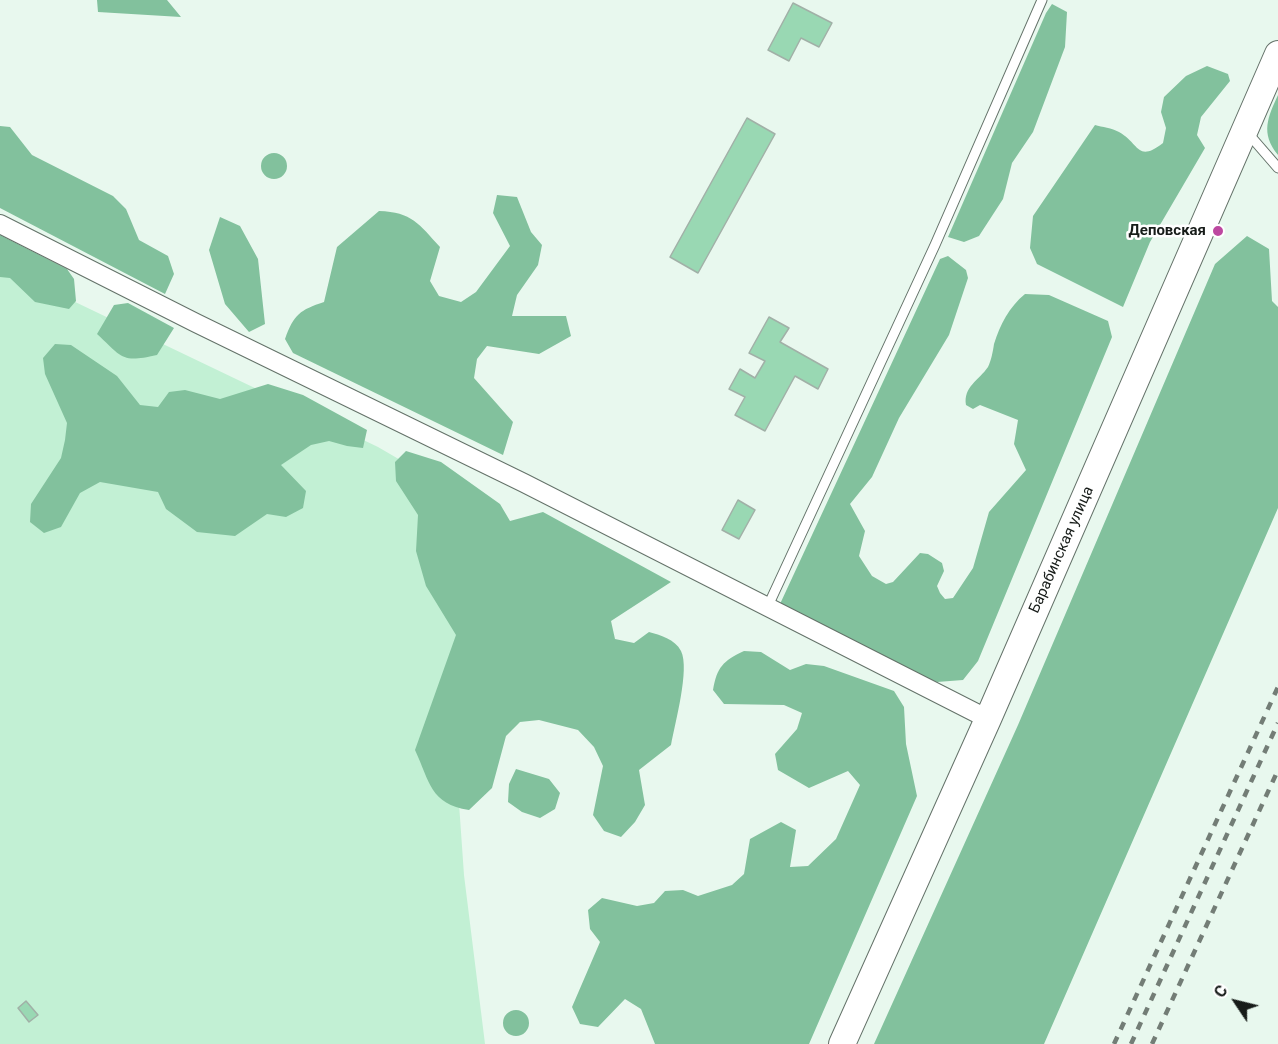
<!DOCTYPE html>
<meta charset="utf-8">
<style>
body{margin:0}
#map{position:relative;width:1278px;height:1044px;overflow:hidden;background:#e8f8ee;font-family:Roboto,sans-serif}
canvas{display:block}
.north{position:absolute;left:1206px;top:972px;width:60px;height:60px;-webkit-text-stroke:4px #fff;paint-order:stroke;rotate:305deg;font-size:16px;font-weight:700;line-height:24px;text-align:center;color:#171c19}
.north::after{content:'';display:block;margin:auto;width:21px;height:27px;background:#171c19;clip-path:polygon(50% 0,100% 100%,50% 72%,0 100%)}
</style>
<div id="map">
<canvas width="1278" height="1044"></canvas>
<div class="north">С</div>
</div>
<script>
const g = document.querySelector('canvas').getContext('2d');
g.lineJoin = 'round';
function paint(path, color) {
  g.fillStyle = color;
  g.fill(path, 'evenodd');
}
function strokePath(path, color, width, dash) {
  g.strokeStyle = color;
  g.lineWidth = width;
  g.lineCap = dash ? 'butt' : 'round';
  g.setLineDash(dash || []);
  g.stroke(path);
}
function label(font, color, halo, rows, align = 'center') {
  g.font = font + ' Roboto,sans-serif';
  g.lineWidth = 5;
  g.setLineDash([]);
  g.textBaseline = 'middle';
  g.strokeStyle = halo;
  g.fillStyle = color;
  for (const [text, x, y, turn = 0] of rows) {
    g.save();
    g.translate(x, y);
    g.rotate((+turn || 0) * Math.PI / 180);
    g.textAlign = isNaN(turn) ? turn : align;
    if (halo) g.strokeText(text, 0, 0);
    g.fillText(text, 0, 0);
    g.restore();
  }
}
const green = new Path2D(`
 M0,266L378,447L457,493L489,575L454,732L464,875L485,1044H0Z`);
const forest = new Path2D(`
 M97,0H167L181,17L98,12Z
 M1052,4L1067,12L1065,47L1033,132L1012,163L1003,199L979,236L964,242L948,237L1046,13Z
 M1207,66L1228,74L1230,81L1201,117L1197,135L1205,148L1150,242L1123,307L1037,264L1030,248L1033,216L1095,125C1102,127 1112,128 1119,132C1140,144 1137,163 1163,143L1166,128L1161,112L1164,97L1186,76Z
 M1278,95V155C1260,133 1268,117 1278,95Z
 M0,126L10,127L32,155L113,196L126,209L139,240L168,256L174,274L165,294L0,208Z
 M261 166a13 13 0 1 1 26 0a13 13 0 1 1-26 0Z
 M497,195L517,197L531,232L542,245L538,265L517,295L512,316H566L571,336L539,354L487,346L477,359L474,378L513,422L503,455L293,353L285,339C294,314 300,310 324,302L337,247L379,211C412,212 419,224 440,247L430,281L439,296L461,302L476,292L510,246L493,213Z
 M220,217L240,226L258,259L265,324L249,332L225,304L209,250Z
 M0,235L67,269L74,279L76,301L69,309L35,302L10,278L0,277Z
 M1247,236L1269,249L1272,301L1278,307V508L1044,1044H874L1018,725L1215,264Z
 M948,256L966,270L968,278L949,335L899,418L872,477L850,504L865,531L859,556L872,576L886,584L893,582L920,553L928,554L942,563L944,571L937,586L940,593L945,599L953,598L973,568L989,512L1026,470L1014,444L1018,420L980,405L973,409L966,405C963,387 979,380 988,367C991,361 993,351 994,344C1000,325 1009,307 1025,294L1049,295L1108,321L1112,337L978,661L963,680L937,682L868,653L780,604L940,259Z
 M128,303L174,328L157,355C121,363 123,358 97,334L114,305Z
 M55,344L71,345L117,376L140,405L158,407L169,392L185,390L220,399L268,384L303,395L367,430L363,448L347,446L329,441L311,445L281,465L306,491L303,508L286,517L267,514L235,536L197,532L166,509L158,492L100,482L80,493L61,527L44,533L30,522L31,504L61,458L65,440L67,423L45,374L43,358Z
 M406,451L441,462L500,504L510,521L543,512L671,582L611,621L615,639L634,643L649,632C660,635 675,639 681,651C690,669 675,723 671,745L639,770L645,805L635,822L621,837L604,831L593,815L603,766L594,747L578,730L539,720L520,722L506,736L492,788L469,810C430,804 430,782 415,750L456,635L426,586L416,551L418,515L396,481L395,462Z
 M744,651L761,652L790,670L806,664L824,666L894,691L904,707L906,744L917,796L809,1044H655L641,1009L625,999L598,1027L580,1024L572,1007L600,942L590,929L588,910L602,898L637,906L654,903L665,891L683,890L698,896L732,885L744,874L750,839L781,822L796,830L790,867L808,866L836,839L860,785L848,771L809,788L778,770L775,754L797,729L802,713L784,705L724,704L713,690C717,667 723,661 744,651Z
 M516,769L549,779L560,793L555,809L540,818L522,812L508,802L509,784Z
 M503 1023a13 13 0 1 1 26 0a13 13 0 1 1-26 0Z`);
const building = new Path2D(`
 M793,3L832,23L819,47L801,38L789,61L768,50Z
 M747,118L775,134L698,273L670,257Z
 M769,317L789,328L780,342L828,369L818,389L795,376L765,431L735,415L745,397L729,389L740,369L755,378L765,361L749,353Z
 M738,500L755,510L739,539L722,530Z
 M26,1001L38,1015L29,1022L18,1008Z`);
const lane = new Path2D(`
 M1246,131L1278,168
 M767,608L935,245L1042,0`);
const street = new Path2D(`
 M0,224L196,323L524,483L988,719`);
const secondary = new Path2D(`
 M842,1044L988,719L1278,54`);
const rail = new Path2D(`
 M1114,1044L1278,687
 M1131,1044L1278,723
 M1152,1044L1278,770`);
const markers = [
 [1218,231,6,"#bd48a0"]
];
const poiNames = [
 ["Деповская",1206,231]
];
const streetNames = [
 ["Барабинская улица",1062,550,-66]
];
paint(green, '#c2f0d4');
paint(forest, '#82c19d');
paint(building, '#99d8b3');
strokePath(building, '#a1b0a7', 1.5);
strokePath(lane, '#647269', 11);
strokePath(street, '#647269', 20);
strokePath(secondary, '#647269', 28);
strokePath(lane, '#fff', 9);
strokePath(street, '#fff', 18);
strokePath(secondary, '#fff', 26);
strokePath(rail, '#737d76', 4.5, [8, 8]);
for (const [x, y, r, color] of markers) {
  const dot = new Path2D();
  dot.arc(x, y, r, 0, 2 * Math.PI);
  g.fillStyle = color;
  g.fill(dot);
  strokePath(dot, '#fff', 2);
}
label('bold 15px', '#171c19', '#fff', poiNames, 'right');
label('15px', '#171c19', '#fff', streetNames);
</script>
